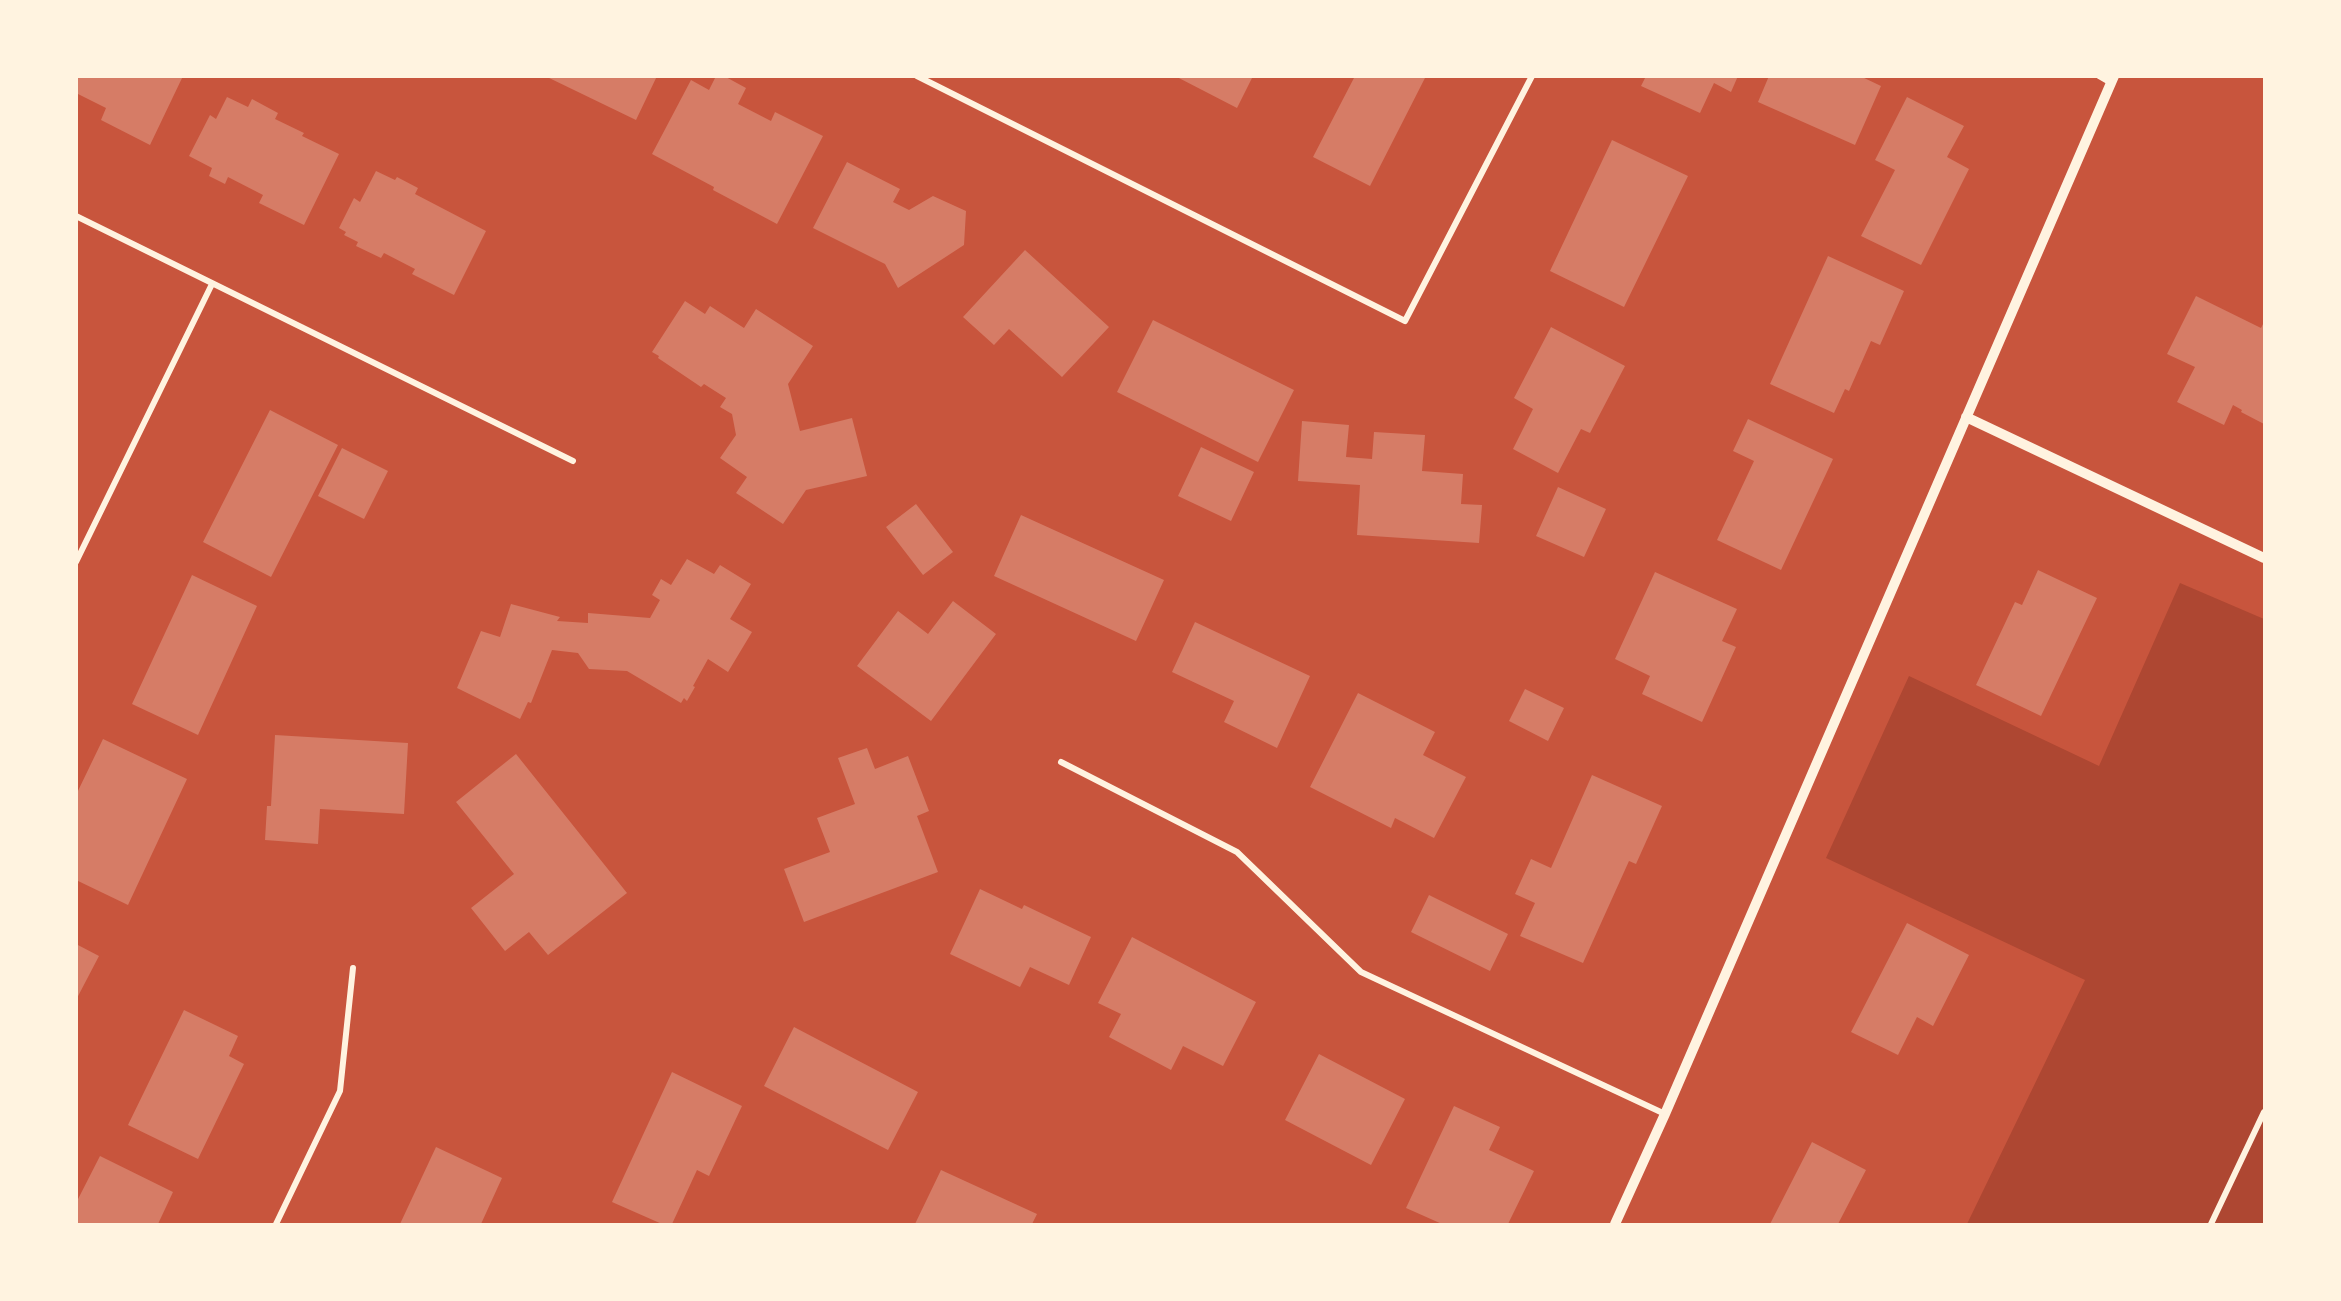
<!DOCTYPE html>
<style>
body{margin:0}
#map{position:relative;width:2341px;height:1301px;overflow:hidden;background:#c8553d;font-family:Literata,serif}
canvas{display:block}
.frame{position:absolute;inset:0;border:78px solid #fff3e0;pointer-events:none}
</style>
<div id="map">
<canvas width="2341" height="1301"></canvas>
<div class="frame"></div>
</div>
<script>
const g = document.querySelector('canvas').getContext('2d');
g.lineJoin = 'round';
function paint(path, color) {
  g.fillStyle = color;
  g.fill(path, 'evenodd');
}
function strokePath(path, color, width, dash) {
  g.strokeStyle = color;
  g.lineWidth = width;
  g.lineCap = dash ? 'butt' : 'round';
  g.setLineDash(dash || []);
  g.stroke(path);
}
const green = new Path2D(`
 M2180,583L2264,619V1224H1967L2085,980L1826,858L1909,676L2099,766Z`);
const building = new Path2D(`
 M76,76H183L150,145L101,120L106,108L76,93Z
 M545,76H657L636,120Z
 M716,76H724L746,88L738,104L771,121L775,112L823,136L777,224L713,190L714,187L652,154L691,80L709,90Z
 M1175,76H1253L1237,108Z
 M1355,76H1426L1370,186L1313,157Z
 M1646,76H1738L1731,92L1714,83L1700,113L1641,86Z
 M1769,76H1860L1881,86L1855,145L1758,102Z
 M227,97L248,107L252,99L278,113L275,119L304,133L302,136L339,154L304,225L259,203L263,195L228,177L225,184L209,176L212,168L189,156L210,115L216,119Z
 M1907,97L1964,126L1947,157L1969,169L1921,265L1861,236L1895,170L1875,160Z
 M1612,140L1688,176L1624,307L1550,271Z
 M847,162L900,189L893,202L909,210L933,196L966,211L964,245L898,288L885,264L813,228Z
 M376,171L395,180L397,177L418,188L415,194L486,231L454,295L412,274L415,269L384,253L381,258L356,246L358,242L344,235L346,232L339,228L354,198L360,202Z
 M1025,250L1109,327L1062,377L1009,329L994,345L963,317Z
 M1828,256L1904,291L1880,345L1871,341L1849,391L1845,389L1834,413L1770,384Z
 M2196,296L2261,328L2264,322V424L2241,412L2242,410L2233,405L2224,425L2177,402L2195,367L2167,354Z
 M685,301L705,314L710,306L744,328L756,309L813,346L788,384L800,431L852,418L867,476L806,490L783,524L736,493L747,477L720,458L736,435L732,414L720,407L726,398L704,384L701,387L658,358L659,356L652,352Z
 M1153,320L1294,390L1258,462L1117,392Z
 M1551,327L1625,366L1590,433L1581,429L1558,473L1513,449L1533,409L1514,398Z
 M270,410L338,445L271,577L203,542Z
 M1748,419L1833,459L1781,570L1717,540L1754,461L1733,451Z
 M1302,421L1349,425L1346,457L1372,459L1374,432L1425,435L1422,471L1463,474L1461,504L1482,505L1479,543L1357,535L1360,485L1298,481Z
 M1201,447L1254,472L1231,521L1178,496Z
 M342,448L388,471L364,519L318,496Z
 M1558,487L1606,509L1584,557L1536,536Z
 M916,504L953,552L923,575L886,527Z
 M1021,515L1164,580L1136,641L994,576Z
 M687,559L714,574L720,565L751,584L730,619L752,632L728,672L708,659L693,686L695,687L687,701L684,698L681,703L627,671L589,669L578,653L552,650L531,703L528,702L520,719L457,688L481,631L500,637L511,604L560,617L557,621L588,623V613L650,618L660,600L652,595L661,579L671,585Z
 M2038,570L2097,598L2041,716L1976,685L2015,602L2022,605Z
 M1655,572L1737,609L1722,641L1736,647L1702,722L1642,694L1650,676L1615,659Z
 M192,575L257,606L198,735L132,704Z
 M953,601L996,634L931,721L857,666L898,611L928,634Z
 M1195,622L1310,676L1277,748L1224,722L1234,701L1172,672Z
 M1525,689L1564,708L1548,741L1509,721Z
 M1358,693L1435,732L1423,755L1466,777L1434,838L1395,818L1391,828L1310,787Z
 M275,735L408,743L404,814L320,809L318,844L265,840L267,806H271Z
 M103,739L187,779L128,905L76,880V795Z
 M867,748L875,769L908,756L929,811L917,816L938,872L804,922L784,869L830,852L817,818L855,804L838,758Z
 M516,754L627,893L548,955L529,932L505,951L471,908L514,874L456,802Z
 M1592,775L1662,806L1636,864L1629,861L1583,963L1520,936L1535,903L1515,894L1531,859L1551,868Z
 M980,889L1022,909L1024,905L1091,937L1069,985L1030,967L1020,987L950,954Z
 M1429,895L1508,934L1490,971L1411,932Z
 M1907,923L1969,955L1933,1026L1917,1017L1898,1055L1851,1032Z
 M1132,937L1256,1002L1223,1066L1183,1046L1171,1070L1109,1037L1121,1014L1098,1003Z
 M76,944L99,956L76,1000Z
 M184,1010L238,1036L229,1056L244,1064L198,1159L128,1125Z
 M794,1027L918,1092L888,1150L764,1086Z
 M1319,1054L1405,1099L1371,1165L1285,1120Z
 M672,1072L742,1106L709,1176L697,1170L672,1224H662L612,1202Z
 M1454,1106L1500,1127L1489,1150L1534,1171L1508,1224H1442L1406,1208Z
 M1812,1142L1866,1170L1838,1224H1770Z
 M436,1147L502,1178L481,1224H400Z
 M100,1156L173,1192L158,1224H76V1203Z
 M941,1170L1037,1214L1032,1224H915Z`);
const minor = new Path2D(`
 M917,76L1405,321L1532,76
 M2099,76L2111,83
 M76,216L573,461
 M76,562L212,284
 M1061,762L1237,852L1361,972L1665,1114
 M276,1224L340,1091L353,968
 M2211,1224L2264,1112`);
const tertiary = new Path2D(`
 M1966,417L2264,558
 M1615,1224L1665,1114L2114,76`);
paint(green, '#ae4732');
paint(building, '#d67c66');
strokePath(minor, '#fff3e0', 6);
strokePath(tertiary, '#fff3e0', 10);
</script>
